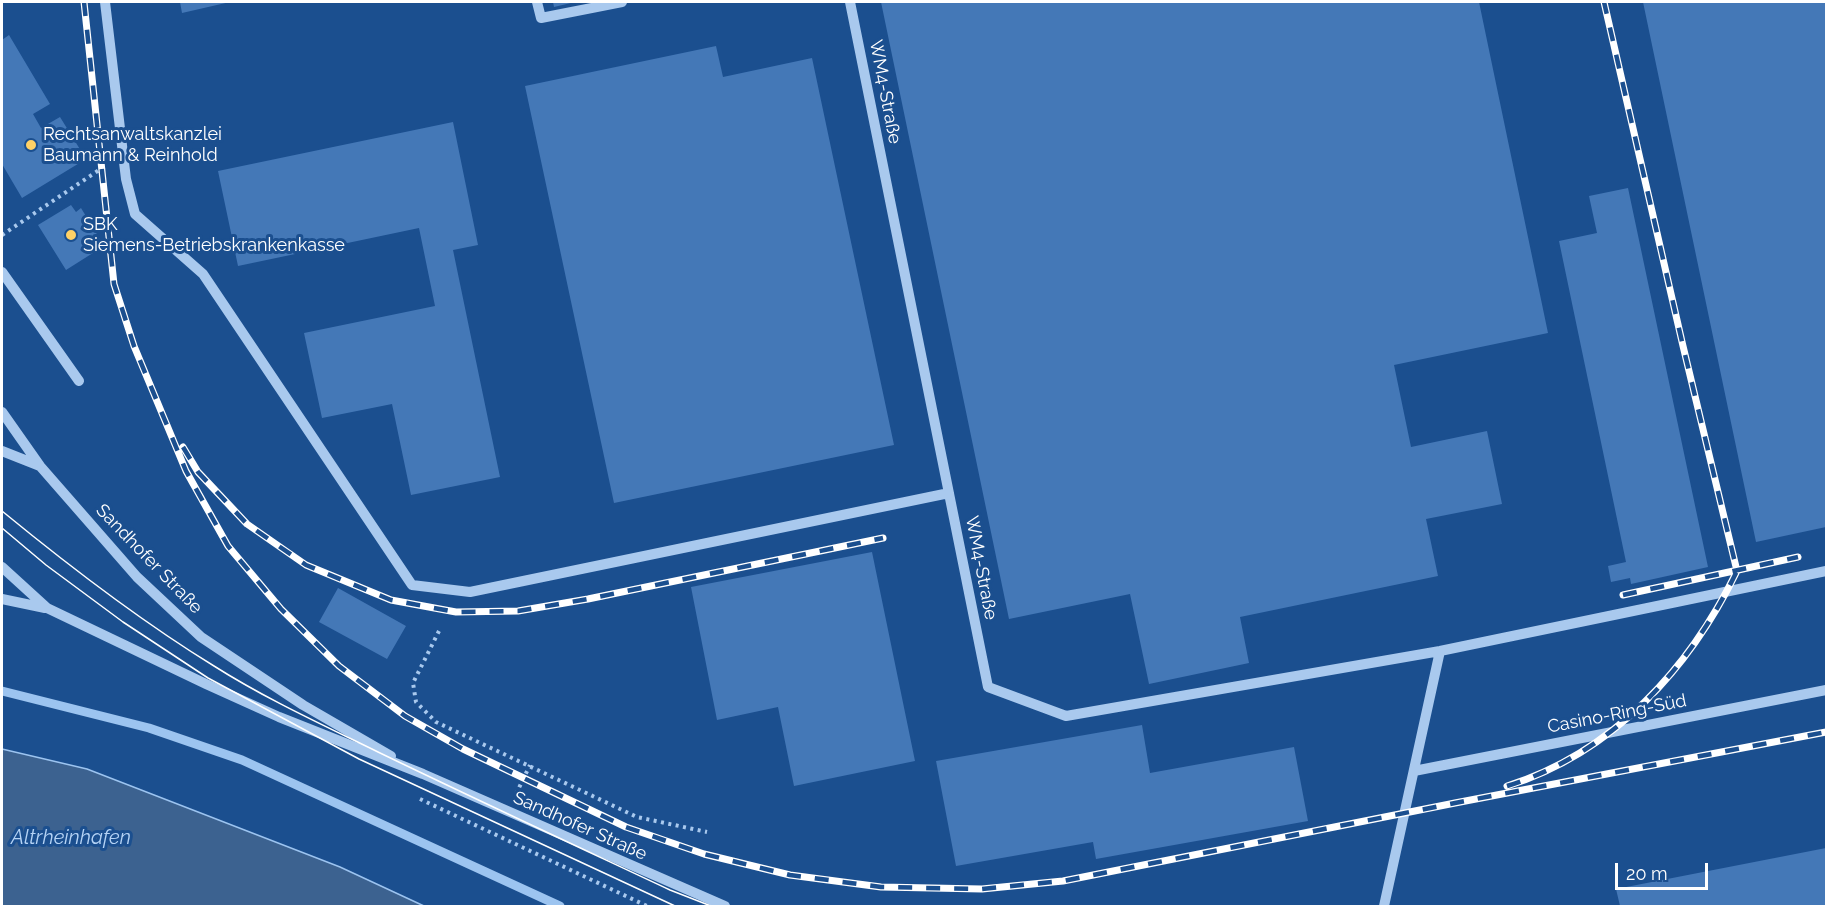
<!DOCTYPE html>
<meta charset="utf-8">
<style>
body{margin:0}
#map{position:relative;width:1828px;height:908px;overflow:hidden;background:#1b4f8f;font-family:Raleway,sans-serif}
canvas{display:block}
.frame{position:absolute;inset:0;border:3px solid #fff;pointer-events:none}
.scale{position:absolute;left:1615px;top:863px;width:93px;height:27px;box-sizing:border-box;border:3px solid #fff;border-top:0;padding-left:8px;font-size:18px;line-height:21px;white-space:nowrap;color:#fff;-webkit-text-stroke:4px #1b4f8f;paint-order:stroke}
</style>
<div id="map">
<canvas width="1828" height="908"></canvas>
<div class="frame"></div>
<div class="scale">20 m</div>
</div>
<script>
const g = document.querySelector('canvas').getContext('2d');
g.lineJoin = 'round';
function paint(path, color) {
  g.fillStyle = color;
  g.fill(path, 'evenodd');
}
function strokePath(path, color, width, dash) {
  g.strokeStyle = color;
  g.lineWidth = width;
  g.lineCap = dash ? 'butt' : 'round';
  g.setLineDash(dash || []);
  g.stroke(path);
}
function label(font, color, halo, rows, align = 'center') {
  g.font = font + ' Raleway,sans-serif';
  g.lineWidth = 6;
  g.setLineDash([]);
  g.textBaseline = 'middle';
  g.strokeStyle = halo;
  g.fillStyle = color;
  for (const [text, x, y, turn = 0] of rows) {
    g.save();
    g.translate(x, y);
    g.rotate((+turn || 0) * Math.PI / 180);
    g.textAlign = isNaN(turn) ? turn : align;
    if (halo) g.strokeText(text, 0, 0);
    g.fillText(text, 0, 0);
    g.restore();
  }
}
const water = new Path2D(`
 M2,749L87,769L340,867L424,906H2Z`);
const stream = new Path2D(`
 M2,691L149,728L242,760L560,906`);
const building = new Path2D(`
 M180,2H230L182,13Z
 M553,2H575L554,7Z
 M881,2H1479L1548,333L1394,365L1411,447L1487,431L1502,504L1426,519L1438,576L1240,617L1249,663L1149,684L1130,594L1009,619Z
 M1643,2H1826V527L1756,542Z
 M9,35L50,104L33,114L41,128L60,117L86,159L22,198L2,164V40Z
 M716,46L723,77L812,58L894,445L614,503L525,86Z
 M453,122L478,245L453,250L500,477L411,495L392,404L322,418L304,333L435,306L419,228L238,266L218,171Z
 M1628,188L1708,567L1631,584L1630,578L1611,582L1608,566L1626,562L1559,241L1597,233L1589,196Z
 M71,205L76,212L81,208L104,246L66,270L38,225Z
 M872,552L915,761L794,786L778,707L717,720L691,587Z
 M338,588L406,626L387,659L319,622Z
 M1142,725L1150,773L1294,747L1308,821L1096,859L1093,842L956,866L936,761Z
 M1826,848V906H1620L1616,889Z`);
const path = new Path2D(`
 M2,235L105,166
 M439,631L413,683L416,702L436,722L637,817L707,832
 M516,794L530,765
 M420,799L647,906`);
const minor = new Path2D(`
 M105,2L126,179L135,214L203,274L412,585L470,592L949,493
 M537,2L541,18L622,2
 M850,2L988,687L1066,716L1440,651L1826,571
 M2,272L79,381
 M2,412L40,466L137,577L201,637L303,705L391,756
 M2,451L40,466
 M2,567L47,608L206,684L279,717L423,774L725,906
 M2,599L45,608
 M1414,771L1826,690
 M1384,906L1440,651`);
const tram = new Path2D(`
 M2,511C69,566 139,620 214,666C266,699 323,725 378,752C475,799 572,844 670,890L711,906
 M2,528L46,565L123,622L208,678L359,759L675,906`);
const rail = new Path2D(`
 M84,2L114,284L134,346L186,471L228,546L281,609L339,666L405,716L463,749L626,827L704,854L790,875L881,887L982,889L1063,881L1455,803L1826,732
 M183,447L198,472L247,524L306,565L391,600L456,612L518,611L588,599L883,538
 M1623,595L1798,557
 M1507,786C1613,753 1690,668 1737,571L1683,346L1604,2`);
const markers = [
 [31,145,6,"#ffd166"],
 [71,235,6,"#ffd166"]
];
const streetNames = [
 ["WM4-Straße",885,92,79],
 ["Sandhofer Straße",149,559,46],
 ["WM4-Straße",981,568,79],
 ["Casino-Ring-Süd",1617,714,-11],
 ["Sandhofer Straße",580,826,24]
];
const poiNames = [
 ["Rechtsanwaltskanzlei",43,135],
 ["Baumann & Reinhold",43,156],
 ["SBK",83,225],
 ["Siemens-Betriebskrankenkasse",83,246]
];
const waterNames = [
 ["Altrheinhafen",71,838]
];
paint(water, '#3c6290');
strokePath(water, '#9cc4f0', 1.5);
strokePath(stream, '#9cc4f0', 9);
paint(building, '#4478b7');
strokePath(path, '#a9c9ee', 4, [3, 4.5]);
strokePath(minor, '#a9c9ee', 10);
strokePath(tram, '#fff', 1.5);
strokePath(rail, '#fff', 7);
strokePath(rail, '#1b4f8f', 4.5, [14]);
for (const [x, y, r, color] of markers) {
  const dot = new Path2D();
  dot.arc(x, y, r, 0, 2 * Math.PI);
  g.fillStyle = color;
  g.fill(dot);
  strokePath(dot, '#1b4f8f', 2);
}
label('18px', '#fff', '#1b4f8f', streetNames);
label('18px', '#fff', '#1b4f8f', poiNames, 'left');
label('italic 20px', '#b5d3f5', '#1b4f8f', waterNames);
</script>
